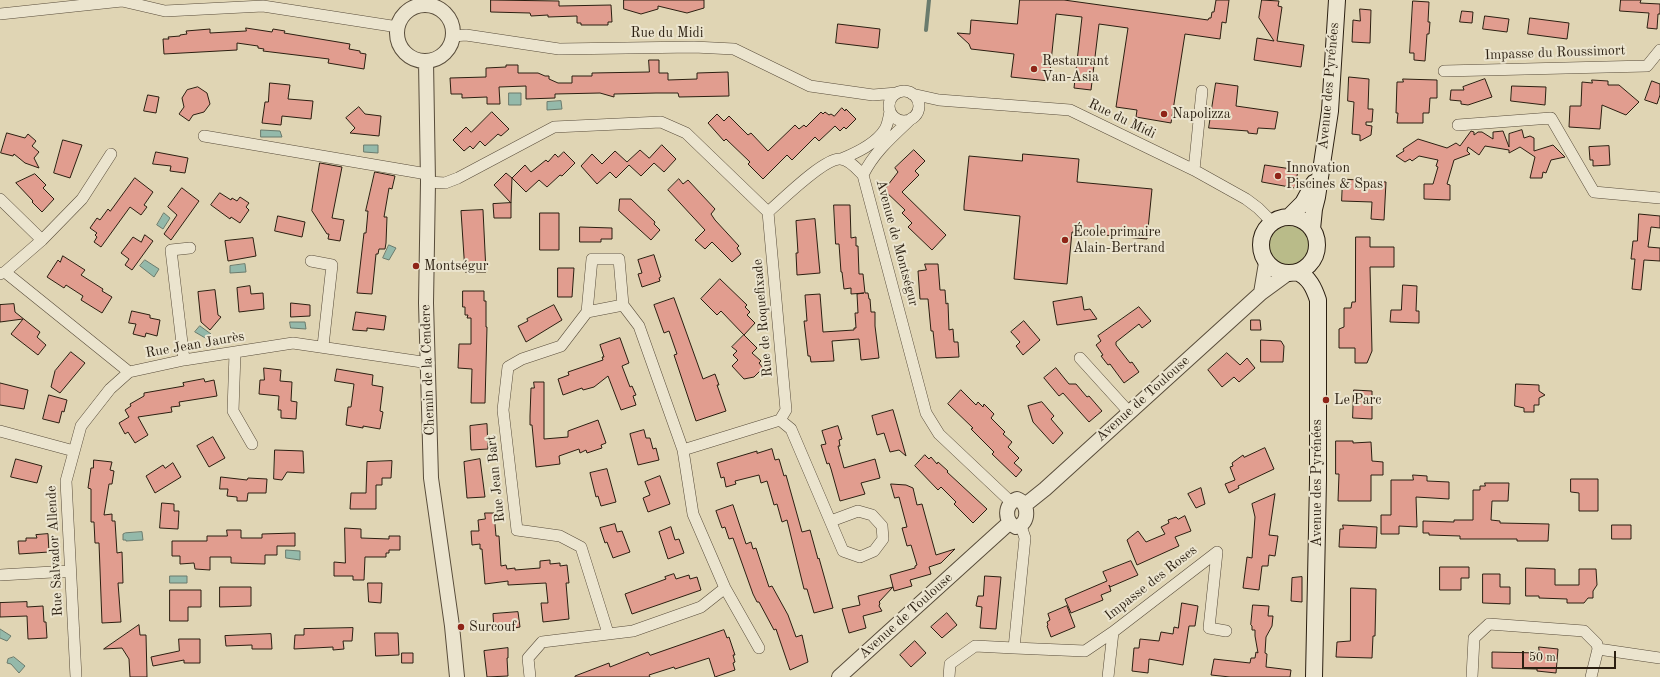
<!DOCTYPE html>
<meta charset="utf-8">
<style>
body{margin:0}
#map{position:relative;width:1660px;height:677px;overflow:hidden;background:#e0d5b4;font-family:"Old Standard TT",serif}
canvas{display:block}
.scale{position:absolute;left:1522px;top:651px;width:94px;height:18px;box-sizing:border-box;border:2px solid #2b1f11;border-top:0;padding-left:5px;font-size:12px;line-height:14px;white-space:nowrap;color:#2b1f11;-webkit-text-stroke:3px #ebe4ce;paint-order:stroke}
</style>
<div id="map">
<canvas width="1660" height="677"></canvas>
<div class="scale">50 m</div>
</div>
<script>
const g = document.querySelector('canvas').getContext('2d');
g.lineJoin = 'round';
function paint(path, color) {
  g.fillStyle = color;
  g.fill(path, 'evenodd');
}
function strokePath(path, color, width, dash) {
  g.strokeStyle = color;
  g.lineWidth = width;
  g.lineCap = dash ? 'butt' : 'round';
  g.setLineDash(dash || []);
  g.stroke(path);
}
function label(font, color, halo, rows, align = 'center') {
  g.font = font + ' "Old Standard TT",serif';
  g.lineWidth = 4;
  g.setLineDash([]);
  g.textBaseline = 'middle';
  g.strokeStyle = halo;
  g.fillStyle = color;
  for (const [text, x, y, turn = 0] of rows) {
    g.save();
    g.translate(x, y);
    g.rotate((+turn || 0) * Math.PI / 180);
    g.textAlign = isNaN(turn) ? turn : align;
    if (halo) g.strokeText(text, 0, 0);
    g.fillText(text, 0, 0);
    g.restore();
  }
}
const green = new Path2D(`
 M1269 246a20 20 0 1 1 40 0a20 20 0 1 1-40 0Z`);
const water = new Path2D(`
 M509,93H521V105H509Z
 M561,101L562,109L547,110V102Z
 M261,130L280,131L282,137H261Z
 M364,145H378V153L364,152Z
 M164,213L170,218L163,229L157,225Z
 M389,245L396,248L389,260L383,258Z
 M145,260L159,269L154,277L140,266Z
 M245,264L246,272L230,273V266Z
 M290,322H305L306,329L291,328Z
 M200,326L211,334L207,339L195,332Z
 M142,532L143,540L126,541V540H123V534L125,533Z
 M286,550L300,551V560L286,558Z
 M170,576H187V583H170Z
 M0,629L11,636L7,641L0,638Z
 M14,657L25,666L19,673L11,664L7,663L8,659Z`);
const stream = new Path2D(`
 M926,30L929,0`);
const building = new Path2D(`
 M491,0L559,1V6L611,5L612,22H608V25H581V23H577V16L548,17V15L531,16L530,13L491,12Z
 M624,0H704V8L687,13L658,6V9L641,14L624,9Z
 M1020,0H1064L1208,20L1209,18H1211L1212,12H1214L1216,0H1229L1226,23L1222,22L1220,39L1185,34L1171,123L1136,117L1137,110L1116,107L1128,28L1099,24L1091,90L1074,88L1082,17L1056,14L1049,81L1011,77L1014,54L971,49L969,44L957,33L970,34L971,20L1017,24Z
 M1262,0L1279,1L1278,6L1282,7L1277,41L1304,45L1301,67L1254,60L1257,38L1274,41L1259,18Z
 M1621,0H1641L1640,3L1660,4V14H1658L1657,29L1647,28L1649,13L1620,11Z
 M1413,1L1429,2L1428,22H1430L1429,34H1427L1425,61L1414,60V53H1410Z
 M1360,9L1371,10L1370,43L1352,42L1353,20L1360,21Z
 M1462,11L1473,12L1472,23L1460,22Z
 M1485,16L1509,19L1507,32L1483,29Z
 M1530,18L1569,23L1567,39L1528,34Z
 M838,24L880,29L878,48L836,43Z
 M246,28L272,32L273,29L285,31L284,33L350,44L349,49L360,51V53L366,54L364,69L328,63L329,59L263,51L264,49L258,48V46L237,43V50L164,54L163,39H169L168,37L180,36V35L187,34L186,31L210,29V33L246,31Z
 M649,60H659V73H668V80L697,79V73L728,72L729,96L679,97L678,93H656L614,94V97L600,93L555,94V98L526,99V86L499,87L500,104H487V97L462,98V94H451L450,78L486,77V68L506,67V65H518V73H538L545,76H549V79L558,83H572V76H592V73L649,72Z
 M1349,77L1369,79L1368,109H1373L1372,122H1366V125L1372,126L1371,135L1360,141V135L1352,134L1354,102L1348,101Z
 M1403,79L1437,80V98H1430L1429,113H1423V123H1397L1398,113H1396L1397,82H1403Z
 M1485,79L1492,97L1468,105L1461,104V101L1450,100L1451,90H1464L1463,87Z
 M1592,80L1608,81V85H1619L1639,102L1626,115L1602,105L1600,129L1569,127L1570,106H1581L1582,82L1592,83Z
 M1652,81L1660,84V95L1657,104L1645,100Z
 M270,83L290,85L288,99L313,101L311,119L282,116L281,125L262,123L265,102H268Z
 M1216,83L1238,86L1236,106L1278,112L1275,129L1258,128L1257,134L1248,133V131L1209,128Z
 M1512,86L1546,87L1545,105L1511,101Z
 M198,87L207,93L210,104L204,112L193,115L189,121L179,114L184,107L182,98L187,90Z
 M148,95L159,97L156,113L144,111Z
 M359,107L365,114L381,116L379,136L350,133L355,128L346,118Z
 M842,108L845,111L846,109L856,119L846,129L844,127L840,131L835,126L819,141L815,137L792,160L787,155L763,179L748,164L750,162L726,139L724,141L708,123L717,114L724,121L729,116L748,135L751,133L768,151L795,125L799,129L804,125L806,127L821,112L823,114L825,112L829,115L831,114L834,116Z
 M492,112L509,129L501,136L498,134L485,146L480,141L473,149L470,146L464,151L453,140L466,127L471,132Z
 M1522,130L1524,138L1530,136L1534,138V151L1553,145L1565,157L1551,160L1546,173L1543,172L1542,178H1530L1535,157L1520,147L1509,153V150L1485,146L1479,155L1468,147L1467,151L1470,154L1454,160L1447,184L1450,185V200L1424,199V184H1433L1438,167L1436,166L1438,160L1419,156L1412,161L1410,159L1405,162L1396,156L1404,151L1403,149L1418,139L1447,148L1456,143L1460,146L1471,131L1474,132V135L1478,132H1482L1493,139V132L1503,131L1509,147V134Z
 M7,133L25,138L28,134L36,141L32,146L39,152L34,158L39,168L25,163L14,154L13,156L1,153Z
 M63,140L82,145L70,178L54,173Z
 M662,145L676,159L664,172L654,163L641,176L629,165L616,178L610,172L597,184L581,166L592,154L602,164L615,151L627,162L640,150L649,158Z
 M1609,146L1610,165L1593,166V160H1590L1589,147Z
 M914,150L925,161L915,171L919,175L902,192L946,235L932,250L908,227L912,223L902,213L905,210L884,190L898,172L895,168Z
 M156,152L188,158L185,173L170,171L171,166L153,164Z
 M564,152L575,163L562,176L560,175L547,187L539,180L526,192L512,178L511,203L494,185L506,173L512,178L525,165L531,172L546,160L548,162L555,154L558,157Z
 M1023,154L1079,159L1077,182L1152,189L1147,239L1072,232L1067,284L1014,279L1020,216L964,210V206L969,156L1022,161Z
 M320,163L342,167L332,218L344,220L340,241L328,239L329,234H327L312,211Z
 M1265,165L1298,170L1295,188L1262,182Z
 M375,172L395,176L392,189L389,188L384,217H387L386,243L385,249H379L378,254H376L372,294L357,293L364,233H366L368,211H366Z
 M35,174L46,185L43,188L54,199L42,212L32,202L33,201L16,183Z
 M135,178L153,192L144,205L147,207L141,215L130,207L101,247L94,242L97,237L95,235L97,233L90,228L97,218L100,220L108,209L110,211Z
 M679,179L683,184L688,180L715,209L711,214L715,220L739,246L737,248L741,254L732,262L712,242L705,249L695,240L705,230L668,190Z
 M1343,179L1386,182L1384,220L1371,219L1372,202L1342,201Z
 M182,188L199,201L171,240L164,234L177,215L168,207Z
 M220,193L231,200L232,198L237,201L240,197L249,203L246,207L249,210L240,223L231,217L230,219L211,205Z
 M620,199H631L655,222L654,224L660,230L651,240L619,211Z
 M511,203V218H494L493,204Z
 M834,205H850L851,238L856,237V246H858L859,274H863L865,293H868L869,299H870L871,312H875V326L879,358L861,360L859,339L832,341L834,361L811,362L810,356H808L804,321H807L805,295L820,294L823,332L854,330V328H856L855,313H858L857,294L864,293L851,294V288L844,289L842,272H841L839,244H836Z
 M483,210L486,272H465L461,211Z
 M540,213H559V250H540Z
 M1639,214L1660,216V228L1651,227L1648,247L1660,248V261L1644,260L1641,290L1632,289L1635,259H1631L1633,241H1637Z
 M278,216L305,222L302,237L275,231Z
 M815,219L820,273L797,275L796,253H798L796,221Z
 M580,227L612,228V239H601V242H580Z
 M145,235L153,241L132,270L125,265L129,259L121,253L133,237L141,242Z
 M1356,237H1370V247H1394V267H1370L1372,351L1367,363H1355V348H1339V329L1344,327V308H1351L1352,302H1355Z
 M253,238L256,256L228,261L225,241Z
 M654,255L661,277L659,278L660,281L642,287L638,274L642,273L638,260Z
 M63,256L85,270L81,275L103,289L102,291L112,297L102,313L81,300L83,296L66,285L64,288L47,277L58,260L60,262Z
 M925,264H938L940,290H945L946,304L948,303L949,330L953,329L954,342H958L959,357L936,358L933,331H931L928,299H920L918,271L926,270Z
 M558,268H574L572,297H558Z
 M720,279L747,305L745,307L750,312L747,315L755,323L744,335L721,311L717,315L701,299Z
 M1403,285L1417,286L1416,311H1419V323L1390,322L1391,310H1401Z
 M250,286L251,294L263,293L264,309L239,312L237,288Z
 M215,290L218,315L221,317L210,330L201,322L198,292Z
 M463,291H484V301H486V327H487L485,403H471L472,369L458,368L459,344H471V318H467L468,315H465V307H463Z
 M1082,297L1084,310L1090,309L1097,319L1057,325L1053,302Z
 M674,298L703,379L715,374L719,385H717L726,411L696,421L674,355L677,354L669,331L664,333L654,305Z
 M291,303L310,305V316L291,317Z
 M14,304L15,312L40,332L37,337L46,345L38,355L11,334L23,319L0,322V305Z
 M554,305L562,320L526,342L518,326L528,321L527,319Z
 M1139,307L1151,321L1142,328L1139,324L1116,342V345L1130,363L1132,362L1139,372L1124,383L1110,364L1108,365L1101,356L1103,355L1096,345L1101,341L1098,336Z
 M132,311L150,315V318L160,320L157,336L146,333L145,337L133,334L136,324L129,323Z
 M356,312L386,316L384,330L367,328V331L353,330Z
 M1251,320H1260L1261,330H1251Z
 M1024,321L1040,340L1023,355L1016,346L1020,342L1011,332Z
 M744,335L757,348L752,353L761,361L759,363L763,368L754,377L744,379L732,366L738,360L733,355L737,351L732,347Z
 M620,338L629,363L622,366L630,387L632,386L636,395L633,396L636,405L621,410L608,376L594,387L583,390L582,388L563,395L558,379L569,375L568,372L603,360L602,357H604L600,345Z
 M1261,340L1281,341L1284,346L1283,362H1261Z
 M71,352L85,363L60,393L51,387L55,371Z
 M1227,353L1240,365L1247,358L1255,368L1239,382L1234,377L1222,387L1208,370Z
 M264,368L281,370L280,381L292,382L291,401L297,402L296,419L281,418V410H278L279,396L259,394L260,380H264Z
 M1056,368L1069,384H1076L1087,397L1089,396L1102,411L1089,422L1063,393L1059,396L1044,378Z
 M337,369L373,375L372,385L383,387L380,411L383,412L380,429L363,426V428L346,425L348,407H351L354,384L335,381Z
 M204,379L205,382L214,380L217,396L179,402L180,406L171,407L172,412L138,417L148,435L135,443L128,432L125,434L119,423L129,417L125,410L131,406L130,404L144,396V393L184,386L183,383Z
 M534,382H544V439L568,437V431L598,420L606,443L601,445L602,448L587,453L586,450L580,453L579,449L559,456L560,464L536,467L532,425H530V416L531,388H534Z
 M0,383L28,390L24,409L0,405Z
 M1516,384L1539,385V391L1545,395L1539,398V405H1534V412H1524V408L1515,406Z
 M961,390L976,405L978,402L983,407L984,404L994,414L991,418L1005,432L1003,434L1012,442L1008,447L1019,458L1014,463L1022,470L1016,477L992,454L994,452L971,429L973,428L948,404Z
 M1354,390L1372,391V419L1353,418Z
 M49,395L67,400L64,412L62,411L59,423L43,419Z
 M1042,402L1054,416L1051,419L1063,433L1053,444L1033,422L1028,406Z
 M893,410L899,431L906,456L899,450L890,452L884,433L877,435L872,416Z
 M487,424L488,449L471,450L470,426Z
 M838,426L842,439L839,440L840,446H838L844,468L875,459L880,478L861,483L865,494L840,501L831,469L829,463L827,464L821,445L826,444L822,431Z
 M644,430L646,438H650L653,449L656,448L659,460L638,465L630,434Z
 M213,437L225,458L209,467L197,446Z
 M1336,441H1353V443L1371,442L1372,461L1383,462V475H1371V501H1338L1339,474H1336Z
 M1265,448L1274,469L1238,486L1239,488L1229,493L1225,484L1235,480L1230,467L1233,466L1232,463L1243,455L1244,457Z
 M772,449L775,460L779,459L784,476L786,475L802,532L810,530L818,559L819,558L833,608L814,613L807,589H804L787,520L782,522L777,504L774,505L767,481L761,483L759,475L735,481L736,484L726,487L724,477L721,478L717,463L757,451V453Z
 M275,450L303,451L304,473L287,472L282,480L274,479Z
 M925,455L929,459L931,457L937,464L938,462L948,471L947,472L987,509L973,523L954,504L956,502L941,487L938,490L915,466Z
 M16,459L42,466L37,483L11,477Z
 M480,459L485,497L467,498L464,462Z
 M94,460L112,462L110,470L114,471L112,484H109L104,515L112,514V521H115L117,553L122,552L123,583H118L121,622L102,623L99,543H95L94,522H91V489L88,488L91,468H93Z
 M392,461L391,478H382V485H376V509H350L351,493H366L367,462Z
 M173,463L181,477L155,493L146,476L163,465L165,468Z
 M607,469L616,502L601,506L598,496L596,497L590,473Z
 M1413,475L1427,476V481L1449,482V499L1416,497L1417,527L1399,526V534H1381V515H1391V480H1413Z
 M660,476L670,504L648,512L643,498L650,495L645,482Z
 M221,477L247,480L248,478L267,479L266,493H248L247,501H237V497L227,496L228,489H220Z
 M1571,479H1598V511H1579V493L1571,492Z
 M1485,483H1509L1508,501H1492L1491,520L1500,521V523L1549,524L1548,541H1517V539H1460V536L1429,535V533H1423V521L1454,522V520H1473V490H1480V486H1485Z
 M891,484L906,485L913,488L917,505L922,504L936,555L955,549L941,563L929,567L931,574L910,580L912,586L894,591L893,587L879,602L880,603L879,606L882,611L863,616L866,628L849,633L842,609L860,605L858,596L893,587L890,575L915,568V566L917,565L911,545L907,546L902,528L907,527L899,497L895,498Z
 M1201,488L1205,504L1196,508L1188,494Z
 M1275,494L1269,535L1278,536L1275,556L1269,555L1268,566H1262L1259,590L1243,588L1247,557L1252,558L1255,517L1252,504Z
 M162,503L174,504V511H179L178,529L160,528Z
 M733,505L746,544L751,542L753,549L756,548L769,587L772,586L788,615L796,637L802,635L808,662L790,670L776,629L774,630L759,602H757L753,594L733,538L729,539L725,527L722,528L716,511Z
 M485,513H494L496,536H499L501,566L506,565L507,569L515,568V570L540,568V561L550,560V564L560,563V566L567,565L569,583H566L569,619L543,622L541,603H548L546,583L508,585V581L485,584L482,549H480V544L472,545L471,531H479L478,520L485,519Z
 M1185,516L1191,531L1175,537L1179,546L1137,565L1127,540L1138,531L1146,542L1165,534L1161,527L1169,523L1168,520L1176,517L1178,519Z
 M615,524L617,532L622,531L630,552L613,558L607,542L605,543L600,528Z
 M1343,525L1377,527L1376,548L1339,547L1340,529H1343Z
 M1612,525H1631V539H1612Z
 M671,527L675,540L679,539L684,553L668,559L659,532Z
 M345,528L361,529V538L389,539V536H400V550H389V553H386V557H365L364,580H353V576H334V562L345,563Z
 M227,530H241V538H262V534L295,533V546H277V555H265V564L231,563V557H210V570L195,569L194,563L180,564V556H172V541H207V536H227Z
 M48,534L49,552L19,554L18,541H26V538H37L36,535Z
 M1131,561L1138,575L1110,587L1109,585L1111,591L1101,595L1103,600L1071,613L1065,599L1107,581L1103,572Z
 M1440,567H1469V578H1461V590H1440Z
 M1526,568L1555,569V585H1579V569H1596L1597,585L1593,591V598H1588L1584,603H1567V599L1539,598V596H1526Z
 M674,574L676,579L689,575L690,579L697,577L701,590L632,614L625,594L666,579L665,577Z
 M1483,574H1500V587H1510V604L1483,603Z
 M985,576L1001,577L996,629L980,628L982,607L976,606L978,596H983Z
 M1302,577V602L1291,601L1292,578Z
 M368,583H382L381,603L369,602Z
 M220,587H251V606L220,607Z
 M1351,588L1376,589L1375,636H1373L1372,658L1336,657L1337,642L1350,641Z
 M170,590H201V607H188V621H170Z
 M27,602V607L43,606L44,622H46L47,638L28,639L27,616L0,617V603Z
 M1182,603L1198,606L1195,626H1189L1183,665L1149,659L1148,673L1132,671L1134,648H1139L1140,639L1159,641L1161,632L1173,634L1174,627L1178,628Z
 M1253,605L1269,606L1268,616H1273L1272,626L1266,637L1265,653L1267,654L1266,667L1291,670L1290,677H1230L1211,675L1214,659L1250,663L1251,658H1255L1256,652L1258,653L1255,636V630H1252V626L1251,625Z
 M1067,606L1075,627L1051,637L1047,626L1048,625L1047,622L1050,620L1048,614Z
 M518,612L520,627L514,628V630H494L493,614Z
 M947,613L957,625L942,638L931,627Z
 M139,625L140,635H146L147,677H130L129,659L122,648L104,649Z
 M353,628L352,641H343L344,649L333,650V647L294,649L295,635H304V629Z
 M724,630L727,638L729,637L735,655H733L735,662L733,663L735,670L715,677L709,658L675,669L674,667L649,675L650,677H575V676L609,663L610,667L648,652L650,655Z
 M375,633H398L399,655L376,656Z
 M271,634L272,649H252V645L226,646L225,636Z
 M179,639H200V663H184V660L153,666L151,657L179,651Z
 M915,641L926,653L911,667L900,655Z
 M1539,647L1558,649L1556,673L1537,671V669L1492,668V652L1539,653Z
 M508,648V658H507L508,676L487,677L484,651Z
 M402,653H413V663H402Z`);
const minor = new Path2D(`
 M0,14L122,1L165,11L263,6L398,27
 M453,36L466,35L559,49L694,47L734,49L810,86L873,95L897,93
 M1444,71L1647,66L1660,50
 M889 106a15 15 0 1 1 30 0a15 15 0 1 1-30 0Z
 M912,94L939,100L1070,110L1194,170L1246,199L1258,208L1272,222
 M1458,125L1551,118L1594,192L1660,198
 M204,136L427,174
 M841,159C856,153 876,144 885,129C888,124 889,117 890,111
 M1194,170L1202,91
 M863,175C874,152 894,135 912,118
 M428,182L445,183L458,178L554,127L661,122L686,133L768,212C782,200 824,158 840,159C849,159 857,169 863,175L926,413L939,434L1011,502
 M0,199L42,240
 M768,212L786,410L780,420
 M311,261L332,265L323,346
 M5,272L42,240L82,199L111,154
 M0,274L5,272L129,372L184,360L293,343L429,363
 M587,312L592,259H619L623,305
 M235,353L233,411L252,444
 M1080,358L1129,412
 M184,360L171,250L190,248
 M780,420L791,429L843,551L860,557L874,551L883,539L882,526L872,515L858,511L831,521
 M0,431L74,451
 M0,575L70,571
 M725,588L759,648
 M608,633L581,547L560,536L517,530L503,410L508,367L522,359L561,346L587,312L623,305L639,326L683,450
 M1014,648L1085,651L1113,632L1217,552L1209,628L1226,631
 M1598,649L1660,658
 M76,677L66,481L81,426L110,389L129,372
 M530,677L528,658L542,642L633,631L701,607L725,588L693,514L683,450L780,420
 M949,677L950,664L975,646L1014,648L1025,538L1021,526
 M1108,677L1113,632
 M1472,677L1474,638L1489,624L1584,631L1597,644L1598,649L1591,677`);
const tertiary = new Path2D(`
 M397 33a28 28 0 1 1 56 0a28 28 0 1 1-56 0Z
 M426,61L428,182L426,303L431,478L452,626L457,677
 M1261,293L1266,263
 M1017,499C1029,503 1030,524 1016,527C1004,522 1004,504 1017,499Z
 M1025,505L1045,489L1261,293L1287,274
 M839,677L1009,523`);
const secondary = new Path2D(`
 M1261 245a28 28 0 1 1 56 0a28 28 0 1 1-56 0Z
 M1289,217L1303,203L1314,183
 M1312,229L1314,209L1317,197L1330,111L1337,0
 M1297,272C1309,277 1314,288 1318,300V480L1314,677`);
const markers = [
 [1034,69,4,"#8f2418"],
 [1164,114,4,"#8f2418"],
 [1278,176,4,"#8f2418"],
 [1065,240,4,"#8f2418"],
 [416,266,4,"#8f2418"],
 [1326,400,4,"#8f2418"],
 [461,627,4,"#8f2418"]
];
const streetNames = [
 ["Rue du Midi",667,33],
 ["Impasse du Roussimort",1555,53,-2],
 ["Avenue des Pyrénées",1329,86,-85],
 ["Rue du Midi",1122,119,26],
 ["Avenue de Montségur",897,243,75],
 ["Rue de Roquefixade",763,318,-95],
 ["Rue Jean Jaurès",195,345,-10],
 ["Chemin de la Cendere",428,370,-92],
 ["Avenue de Toulouse",1143,399,-42],
 ["Rue Jean Bart",496,479,-96],
 ["Avenue des Pyrénées",1317,483,-90],
 ["Rue Salvador Allende",55,551,-93],
 ["Impasse des Roses",1151,583,-38],
 ["Avenue de Toulouse",906,616,-42]
];
const poiNames = [
 ["Restaurant",1042,61],
 ["Van-Asia",1042,77],
 ["Napolizza",1172,114],
 ["Innovation",1286,168],
 ["Piscines & Spas",1286,184],
 ["École primaire",1073,232],
 ["Alain-Bertrand",1073,248],
 ["Montségur",424,266],
 ["Le Parc",1334,400],
 ["Surcouf",469,627]
];
paint(green, '#b9bb89');
paint(water, '#94b9aa');
strokePath(water, '#6a7b6d', 1);
strokePath(stream, '#6a7b6d', 4);
paint(building, '#e19d8f');
strokePath(building, '#2b1f11', 1);
strokePath(minor, '#584c3a', 12);
strokePath(tertiary, '#584c3a', 16);
strokePath(secondary, '#2b1f11', 18);
strokePath(minor, '#ebe4ce', 11);
strokePath(tertiary, '#ebe4ce', 14);
strokePath(secondary, '#ebe4ce', 16);
for (const [x, y, r, color] of markers) {
  const dot = new Path2D();
  dot.arc(x, y, r, 0, 2 * Math.PI);
  g.fillStyle = color;
  g.fill(dot);
  strokePath(dot, '#ebe4ce', 1.5);
}
label('14px', '#2b1f11', '#ebe4ce', streetNames);
label('14px', '#2b1f11', '#ebe4ce', poiNames, 'left');
</script>
